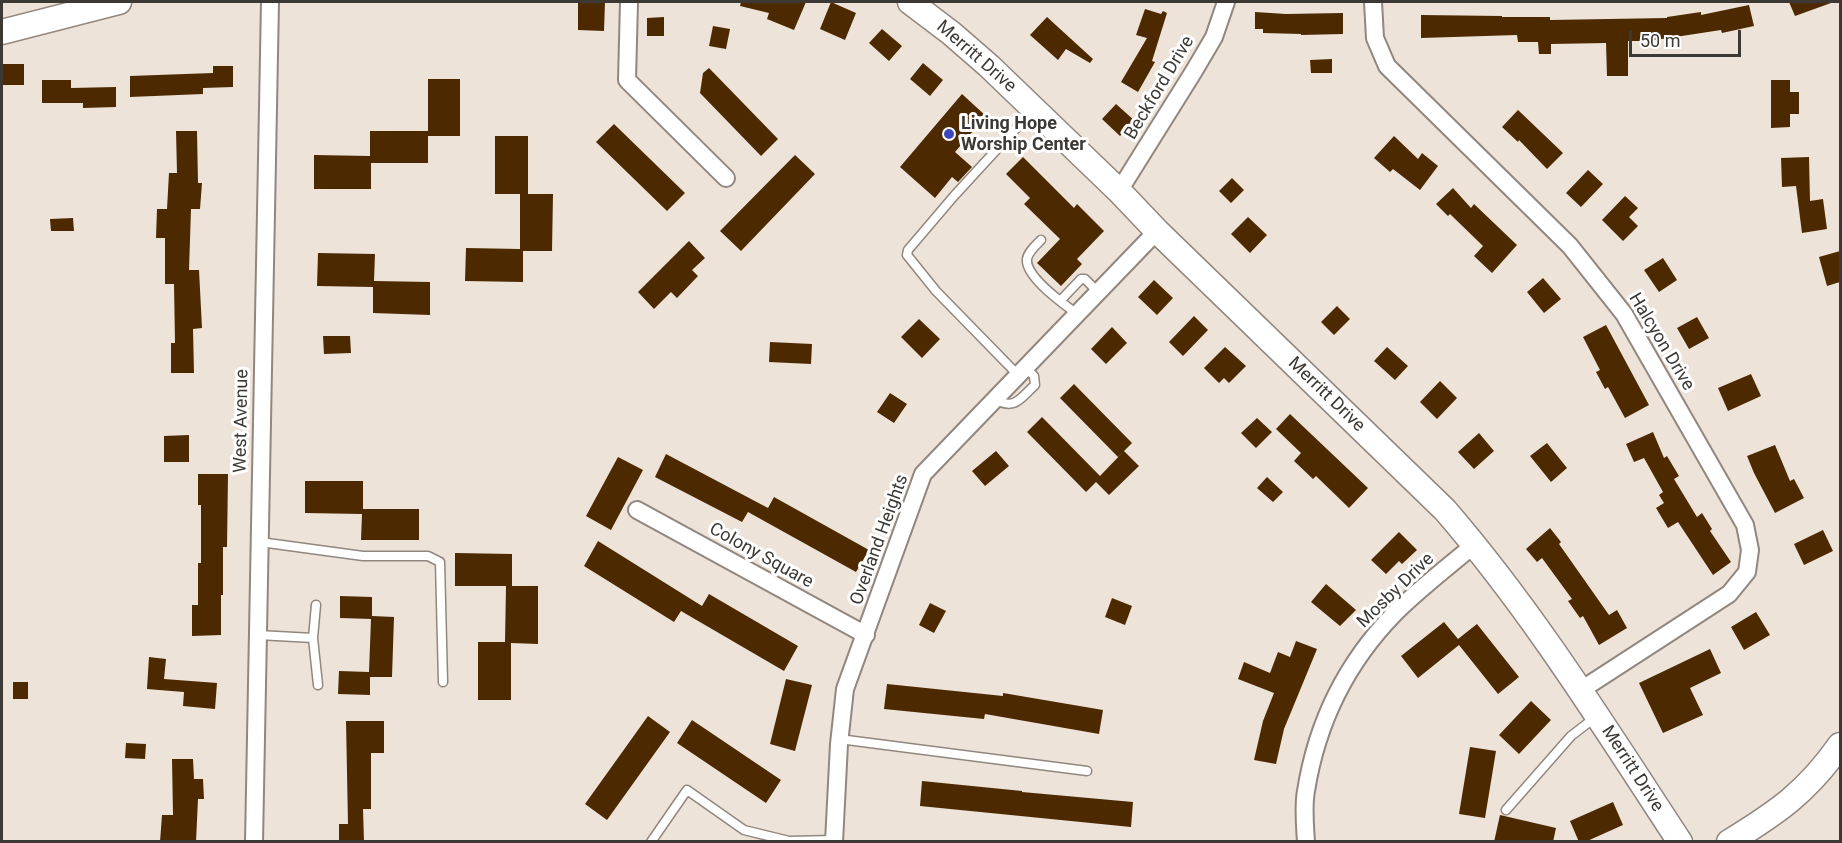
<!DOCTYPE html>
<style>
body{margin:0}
#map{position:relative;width:1842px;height:843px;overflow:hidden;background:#eee3d9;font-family:Roboto,sans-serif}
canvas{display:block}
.frame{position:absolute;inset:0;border:3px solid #3c3834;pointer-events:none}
.scale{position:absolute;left:1629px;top:30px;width:112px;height:27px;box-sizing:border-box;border:3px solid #3c3834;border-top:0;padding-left:8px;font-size:18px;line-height:21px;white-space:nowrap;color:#3c3834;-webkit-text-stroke:4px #fff;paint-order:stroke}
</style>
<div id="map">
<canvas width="1842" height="843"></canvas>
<div class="frame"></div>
<div class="scale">50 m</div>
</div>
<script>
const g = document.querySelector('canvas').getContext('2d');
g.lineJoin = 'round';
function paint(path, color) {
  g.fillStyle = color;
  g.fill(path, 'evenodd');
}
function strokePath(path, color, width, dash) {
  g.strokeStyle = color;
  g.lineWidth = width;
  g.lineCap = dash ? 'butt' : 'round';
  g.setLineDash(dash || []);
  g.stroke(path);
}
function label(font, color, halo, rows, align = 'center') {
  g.font = font + ' Roboto,sans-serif';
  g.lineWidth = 6;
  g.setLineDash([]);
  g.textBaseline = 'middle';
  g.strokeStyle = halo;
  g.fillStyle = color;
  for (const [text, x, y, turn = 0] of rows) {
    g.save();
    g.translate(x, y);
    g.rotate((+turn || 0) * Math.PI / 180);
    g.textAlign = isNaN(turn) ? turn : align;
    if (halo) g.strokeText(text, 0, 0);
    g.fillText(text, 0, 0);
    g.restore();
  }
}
const building = new Path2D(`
 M578,2H605L604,31L578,30Z
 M741,2H806L794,30L767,19L769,13L740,6Z
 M831,2L856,13L845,40L820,29Z
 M1789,2H1831V3L1795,16Z
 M1749,5L1754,26L1722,33L1721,30L1649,41H1628V76H1607L1606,43L1551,44V54H1539L1538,42H1518L1517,35L1421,38V15L1502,16V17H1550V20L1667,18V17L1701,12V15Z
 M1145,9L1161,14L1163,11L1167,13L1152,61L1155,62L1138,92L1121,82L1147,38L1136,35Z
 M1255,12L1286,14L1343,13V34L1301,35V34L1263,33V29H1255Z
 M664,17V36H647V18Z
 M1047,17L1093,59L1090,63L1066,49L1058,60L1030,35Z
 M713,26L730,29L726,49L709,46Z
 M882,29L902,46L889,61L869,43Z
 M1332,59V73H1311L1310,60Z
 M923,63L943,80L930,96L910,79Z
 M2,64H24V85H2Z
 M213,66H233V87L203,88V94L130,97V76L213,73Z
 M709,68L778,139L761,156L700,93L703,73Z
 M428,79H460V136H428V163H371V189H314V155L370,156V131H428Z
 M42,80H71V88L116,87V107L83,108V103H42Z
 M1771,80H1790V92H1799V114H1790V127L1771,128Z
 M962,94L986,116L955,152L972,167L958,182L952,177L935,198L900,167Z
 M1116,104L1135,121L1120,136L1102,119Z
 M1518,110L1563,153L1547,169L1519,140L1518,142L1502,127Z
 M614,124L685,193L667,211L596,142Z
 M176,131H197L198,183H202L200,209H191L189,270H199L202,328L193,329L194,373H171V343H175L174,284H165V238H156L157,209H167L169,173H177Z
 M495,136H528V194H553L552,251H523V282L465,281L466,248L520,249V194H495Z
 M1394,136L1418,159L1422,153L1438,166L1420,190L1393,169L1390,172L1374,158Z
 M795,155L815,174L741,251L720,231Z
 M1023,157L1074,208L1077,204L1104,231L1077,259L1082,264L1061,286L1037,263L1060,239L1024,204L1030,198L1006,174Z
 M1809,157L1810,201L1823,199L1827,229L1802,233L1796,186L1782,187L1781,158Z
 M1588,170L1603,184L1581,207L1566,193Z
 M1232,178L1244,190L1231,203L1219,191Z
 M1453,188L1471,208L1474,204L1517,245L1492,273L1474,256L1483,246L1450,214L1448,216L1436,204Z
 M1625,196L1638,208L1629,217L1638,226L1623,241L1602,220Z
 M1248,217L1267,235L1250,253L1231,234Z
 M73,218L74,231H51L50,219Z
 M689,241L705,258L692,270L698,276L677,298L671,292L654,309L638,292Z
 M1840,251V282L1827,286L1819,257Z
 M318,253L375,254L374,281L430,282V315L373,313V287L317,286Z
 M1663,258L1677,280L1659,292L1644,270Z
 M1543,278L1561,299L1544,313L1527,292Z
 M1154,280L1173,298L1157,315L1138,297Z
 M1337,306L1350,319L1334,335L1321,322Z
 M1194,316L1208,330L1183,356L1169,342Z
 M1697,317L1709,338L1689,349L1677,328Z
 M919,319L940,339L922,358L901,337Z
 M1606,325L1649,405L1625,418L1608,387L1605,389L1596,372L1600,370L1583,337Z
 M1112,327L1127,343L1106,364L1091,349Z
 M323,336H350L351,353L324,354Z
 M770,342L812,344L811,364L769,362Z
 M1225,347L1246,366L1229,383L1224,378L1219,383L1204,368Z
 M1387,347L1408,366L1395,380L1374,361Z
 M1751,374L1761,396L1728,411L1718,388Z
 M1440,381L1457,398L1437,419L1420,402Z
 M1074,384L1132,443L1118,457L1060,398Z
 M890,393L907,404L894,423L877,412Z
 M1290,414L1368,488L1349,508L1316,476L1313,479L1294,461L1301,453L1276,429Z
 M1042,417L1100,476L1124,451L1139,466L1109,495L1096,482L1086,492L1027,432Z
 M1257,418L1272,432L1256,448L1241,433Z
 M1653,432L1664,458L1667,456L1679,476L1674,479L1697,517L1702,513L1712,529L1710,531L1731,562L1713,575L1678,522L1668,528L1656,508L1664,503L1659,495L1663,492L1644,458L1634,462L1626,444Z
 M1479,433L1494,451L1474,469L1458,452Z
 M189,435V462H164V436Z
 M1547,443L1567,468L1551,482L1530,456Z
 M1775,445L1790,481L1794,479L1804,498L1775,513L1754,473L1747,456Z
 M996,451L1009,466L985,486L972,471Z
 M666,454L768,508L774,497L869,550L856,572L748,512L742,522L655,477Z
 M618,457L643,470L611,530L586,516Z
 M198,474H228L227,547H223V595H221V635L192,636V605H198V563H201V505H198Z
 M1267,477L1283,492L1273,502L1257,488Z
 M305,481H363V509H419V540H361L362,514L305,513Z
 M1550,528L1561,542L1559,544L1609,615L1617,610L1627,628L1599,645L1583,616L1580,618L1568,601L1572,599L1542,558L1537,562L1526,549Z
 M1823,530L1833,551L1804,565L1794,544Z
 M1399,532L1417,550L1402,564L1399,561L1386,574L1371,560Z
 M598,541L702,606L709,594L798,646L784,671L681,611L674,622L584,566Z
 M455,553L512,554V586H538V644L511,643V700H478V642H505L506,586H455Z
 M1326,584L1356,610L1340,626L1311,602Z
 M340,596L372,597V616L394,617L392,677H370V695L338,694L339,671L369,672L371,619L340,618Z
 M1112,598L1132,606L1125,625L1105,617Z
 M930,603L946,611L934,633L919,625Z
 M1756,612L1770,635L1744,650L1731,627Z
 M1444,622L1458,639L1477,624L1519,677L1498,694L1459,645L1418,678L1401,656Z
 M1296,641L1317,649L1284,729L1276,764L1254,760L1263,721L1274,693L1238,679L1244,662L1270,673L1278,652L1290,657Z
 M1710,649L1721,673L1690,688L1703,715L1663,733L1639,683Z
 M149,657L166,659L164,679L217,683L215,709L183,706L184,692L147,689Z
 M786,679L812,685L795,751L770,744Z
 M13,682H28V699H13Z
 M887,684L1003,696V693L1103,710L1099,734L985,714L984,719L884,709Z
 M1531,701L1551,720L1519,754L1499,735Z
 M648,716L670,732L607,820L585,804Z
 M692,720L781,780L766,803L677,743Z
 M346,721H384V753H371V809H363L364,842H339V824H348Z
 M126,743L146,744L145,759L125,758Z
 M1470,747L1496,751L1485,818L1459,814Z
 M172,759H193L194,779H203L204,799H198L196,842H160L162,815H173Z
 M922,781L1022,791V792L1133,802L1131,827L920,806Z
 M1613,802L1623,825L1585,842H1579L1570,821Z
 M1500,815L1556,828L1553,842H1494Z`);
const lane = new Path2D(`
 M1041,240C1036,245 1028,252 1027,259C1025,277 1064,304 1077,314
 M1060,301L1081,279H1085L1098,292
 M1019,376L936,291L907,255L908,250L954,196L1032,111
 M996,400C1016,410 1020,398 1035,385L1034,376L1026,368
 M260,542L363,556H428L440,562L443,682
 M258,635L313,638L318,685
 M313,638L316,605
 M839,739L1087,771
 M1506,810L1571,736L1597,716
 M651,842L687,790L744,830L789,841L834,840`);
const street = new Path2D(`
 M629,2L627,80L726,178
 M1373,2L1375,38L1387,66L1570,246L1624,314L1745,525L1750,550L1747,572L1729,594L1581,690
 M1119,191L1194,71L1214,37L1226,2
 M637,510L866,635
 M254,842L270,2
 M834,842L839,744L845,689L923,474L1157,231
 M1306,842C1305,825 1303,807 1306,791C1317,722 1346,663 1395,613C1419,589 1448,567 1475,544`);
const secondary = new Path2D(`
 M910,2L951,33L989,66L1119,191L1157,231L1445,510C1534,613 1605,728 1680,842
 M2,32L119,2
 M1729,842C1778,812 1807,792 1840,745`);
const markers = [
 [949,134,6,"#3d48bc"]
];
const streetNames = [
 ["Merritt Drive",976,57,41],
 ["Beckford Drive",1160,88,-59],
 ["Halcyon Drive",1661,342,59],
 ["Merritt Drive",1326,395,44],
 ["West Avenue",242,421,-89],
 ["Overland Heights",880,540,-70],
 ["Colony Square",761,556,29],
 ["Mosby Drive",1396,591,-44],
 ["Merritt Drive",1632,769,57]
];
const poiNames = [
 ["Living Hope",961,124],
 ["Worship Center",961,145]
];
paint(building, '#4d2900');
strokePath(lane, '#91877e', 11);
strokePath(street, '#91877e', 20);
strokePath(secondary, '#91877e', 27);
strokePath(lane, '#fff', 8);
strokePath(street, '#fff', 16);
strokePath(secondary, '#fff', 24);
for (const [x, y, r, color] of markers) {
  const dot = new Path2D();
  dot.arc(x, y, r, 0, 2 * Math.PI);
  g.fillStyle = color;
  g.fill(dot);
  strokePath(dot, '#fff', 2);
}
label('18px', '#3c3834', '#fff', streetNames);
label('bold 18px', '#3c3834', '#fff', poiNames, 'left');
</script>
